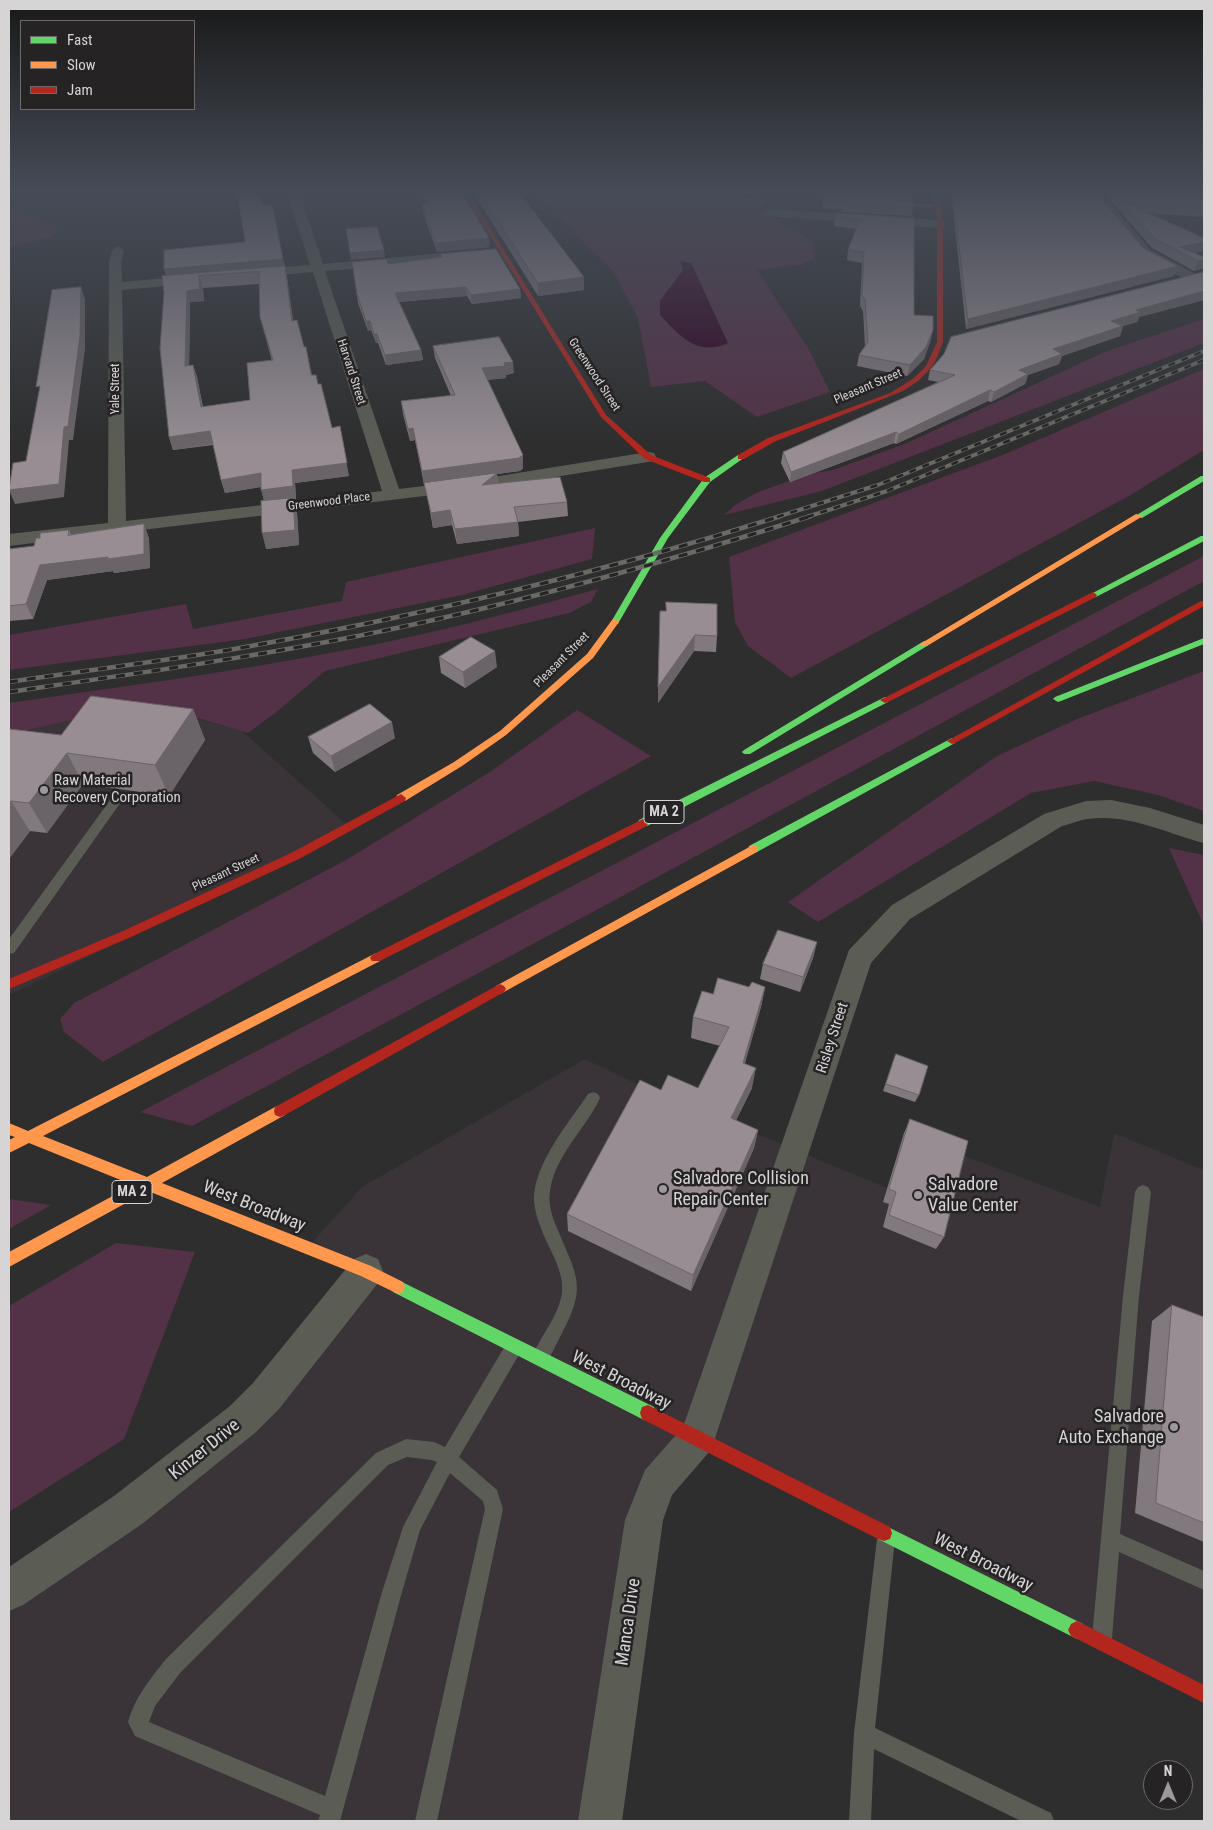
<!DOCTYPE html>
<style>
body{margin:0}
#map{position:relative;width:1213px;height:1830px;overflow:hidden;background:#2e2e2e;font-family:"Roboto Condensed",sans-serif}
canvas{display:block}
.frame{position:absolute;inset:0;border:10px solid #d6d4d5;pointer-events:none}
.legend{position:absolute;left:20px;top:20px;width:175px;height:90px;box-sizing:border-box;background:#252324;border:1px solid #6c6a6b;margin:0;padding:6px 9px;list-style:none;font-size:15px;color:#d6d4d5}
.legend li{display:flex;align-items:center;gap:10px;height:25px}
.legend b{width:25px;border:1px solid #6c6a6b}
.north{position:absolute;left:1143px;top:1760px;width:50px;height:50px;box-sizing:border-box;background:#252324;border:1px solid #6c6a6b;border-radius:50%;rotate:0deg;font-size:14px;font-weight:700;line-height:20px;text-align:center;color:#d6d4d5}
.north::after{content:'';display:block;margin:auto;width:18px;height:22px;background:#9b9a9b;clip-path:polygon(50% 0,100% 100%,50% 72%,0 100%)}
</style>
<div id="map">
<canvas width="1213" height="1830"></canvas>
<div class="frame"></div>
<ul class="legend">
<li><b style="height:6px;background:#63d668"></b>Fast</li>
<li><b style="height:6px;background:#ff974d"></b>Slow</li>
<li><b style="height:6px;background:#b3261e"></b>Jam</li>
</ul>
<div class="north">N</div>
</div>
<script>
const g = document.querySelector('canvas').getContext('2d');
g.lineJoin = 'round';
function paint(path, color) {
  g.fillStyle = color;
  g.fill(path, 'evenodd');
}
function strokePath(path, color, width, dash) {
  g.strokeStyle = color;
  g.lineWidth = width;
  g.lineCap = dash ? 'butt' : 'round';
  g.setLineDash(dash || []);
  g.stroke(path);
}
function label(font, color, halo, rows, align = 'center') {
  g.font = font + ' "Roboto Condensed",sans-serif';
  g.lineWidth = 5;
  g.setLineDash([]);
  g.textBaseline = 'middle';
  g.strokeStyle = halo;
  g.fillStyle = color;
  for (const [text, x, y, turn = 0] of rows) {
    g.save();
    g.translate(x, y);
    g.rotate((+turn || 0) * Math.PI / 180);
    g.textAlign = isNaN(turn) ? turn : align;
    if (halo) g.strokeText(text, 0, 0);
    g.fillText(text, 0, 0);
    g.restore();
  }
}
const built = new Path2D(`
 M138,711L184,715L242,731L353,830L9,995V735L68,720Z
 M585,1059L646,1088L887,1188L904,1133L1100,1207L1114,1133L1204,1170V1694L697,1438L644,1520L600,1821H9V1591L128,1510L366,1272L307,1248L362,1187Z`);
const green = new Path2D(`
 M533,192L705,194L707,197H740L765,200L759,212L803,234L814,243L815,254L813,259L801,265L757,270L808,348L830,392L757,417L705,381L651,387L638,318L613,271Z
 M9,209L38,216L61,230L51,237L9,247Z
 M1204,319V343L822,491L724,515L735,505L756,493L808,474L833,470L907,443L1107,351Z
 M1204,369V450L1129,496L791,678L748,646L735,622L729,557L1005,454Z
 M595,528L592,559L462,595L245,639L9,670V635L186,604L193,629L342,601L346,582Z
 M1204,556V581L589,914L192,1126L140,1112Z
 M598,589L591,602L569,613L325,671L279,710L248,733C226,727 203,718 181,715C121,707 67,720 9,735V703C120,687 231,672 341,651C428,635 513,612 598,589Z
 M1204,671V811L1158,795L1094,781L1031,793L818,922L788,902L997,756L1077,719Z
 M577,710L651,756L103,1062L64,1032L60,1019L74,1003L346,860L490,772Z
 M1169,848L1204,855V926Z
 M9,1199L51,1205L9,1229Z
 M116,1243L195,1252L124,1439L9,1512V1306Z`);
const water = new Path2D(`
 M680,261L691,263L728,343C697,357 680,336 660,315V301L683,270Z`);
const lane = new Path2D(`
 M896,203L938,204L941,206L938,208L898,206Z
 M117,795L123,799L121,802L14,953L9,954V939L113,796Z
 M593,1092L598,1094L600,1098C585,1130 555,1155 550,1191C548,1204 552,1217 557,1228C578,1279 588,1286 559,1339C554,1348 550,1361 540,1365L534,1363L532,1357C541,1335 559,1316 562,1292C564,1273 552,1254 545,1238C540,1226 535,1214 534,1201C533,1164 569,1123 588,1094Z
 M1143,1185L1148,1187L1151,1192L1139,1296L1120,1534L1204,1571V1590L1119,1552L1112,1638L1109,1645L1102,1648L1095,1645L1092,1638L1123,1296L1135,1192L1138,1187Z
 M514,1339L520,1341L522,1347L520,1353L459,1457L497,1490L503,1509L437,1821H415L485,1509L483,1501L450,1473L420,1530L402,1592L340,1821H318L320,1815L135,1736L128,1722C135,1697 150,1679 166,1659L376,1453L406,1439L434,1442L445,1447L508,1341ZM407,1457L432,1460L437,1462L403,1527L382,1592L325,1796L149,1722L155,1706L180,1673L388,1465Z
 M886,1530L893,1532L895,1539L875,1728L1051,1813L1054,1821H1021L874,1749L871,1821H849L854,1733L877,1539L879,1532Z`);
const street = new Path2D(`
 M287,192H299L323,264L475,250L481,254L475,258L325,271L399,489L474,480L648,452L654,453L656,457L654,461L474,490L9,546V534L108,523L109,262L112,250L118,246L124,250L121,262L122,282L199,275L206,279L199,283L122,290L126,521L382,491L313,272L250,278L243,274L250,270L310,265Z
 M1088,192H1100L1151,250L1198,275L1200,278L1198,281H1188L1141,256Z
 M768,209L940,220L946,224L940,228L764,216L762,213Z
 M1111,800L1150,808L1204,825V843C1166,833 1128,813 1088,819C1079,820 1070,824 1062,826L910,919L871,963L715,1438L710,1451L672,1495L663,1520L622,1821H578L625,1520L645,1470L683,1427L849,950L892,905L1044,814L1086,801Z
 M366,1254L378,1259L383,1271L378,1283L279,1409L256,1432L142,1524L23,1605L9,1611V1567L114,1496L230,1406L253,1383L354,1259Z`);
const fast = new Path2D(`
 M738,455L745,457L710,482L668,538L619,622L618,624H612L611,622L660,538L704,478Z
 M1201,476H1204V481L1142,518L1135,516Z
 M1201,536H1204V541L1096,597H1090L1089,595Z
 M1204,638V644L1061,701L1058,702L1053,699L1055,697Z
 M924,641L928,644L927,646L750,754H744L742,752L744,750Z
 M885,697L888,698V702L647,826H639L638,823L639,820Z
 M952,738L957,741L955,743L757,852L753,853L748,849L749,846Z
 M398,1280L654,1407L656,1413L654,1419L648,1421L642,1419L393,1292L391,1287L393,1282Z
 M884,1525L1083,1624L1086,1630L1083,1636L1077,1639L1071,1636L878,1539L876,1533L878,1527Z`);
const slow = new Path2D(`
 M1136,514L1143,516L927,646H921L920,644Z
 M615,619L619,622L593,658L506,735L462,766L405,801H397L396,798L397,795L454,762L500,731L587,654L612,620Z
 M753,845L757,846L758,849L757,852L504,992L500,994L496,992L494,989L496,986Z
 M376,953L380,955L382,958L380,961L43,1136L147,1177L275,1107L280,1105L285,1107L286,1111L285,1115L162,1183L371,1266L403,1282L405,1287L403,1292L398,1294L361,1276L148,1191L9,1267V1252L133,1185L29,1143L9,1153V1140L15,1137L9,1135V1123L28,1131Z`);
const jam = new Path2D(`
 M463,192H468L606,415L651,455L710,478V482H704L645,459L601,417Z
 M931,192H936L941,206L943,224V342L936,360L930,369L918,381L903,391L774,442L744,459H738V455L768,438L890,393L914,378L926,366L937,342V224L935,206Z
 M1093,592L1097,595L1096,597L888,702L885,703L880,700Z
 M1201,601H1204V606L955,743L952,744L947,741Z
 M401,794L406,798L405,801L299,859L131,937L9,989V979L123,931L291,853Z
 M643,819L647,820L648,823L647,826L380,961H372L370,958L372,955Z
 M500,984L504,986L506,989L504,992L285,1115L280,1117L275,1115L274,1111L275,1107Z
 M648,1405L890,1527L892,1533L890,1539L884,1541L878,1539L642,1419L640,1413L642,1407Z
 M1077,1621L1204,1685V1703L1071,1636L1068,1630L1071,1624Z`);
const railFar1 = new Path2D(`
 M777,517L878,485L1204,351
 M807,517L887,491L1204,360`);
const rail = new Path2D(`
 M9,682C82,671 156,662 229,650C416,617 601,573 781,516
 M9,692C147,672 284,653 420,623C552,594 682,557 811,516`);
const wall = new Path2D(`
 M421,192H462L490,247L437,252L423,213L422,204H427Z
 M473,192H519L584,277V290L538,296Z
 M822,192H913L912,201L913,208L912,216L841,212L842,209H823Z
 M951,192H1096L1143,248L1174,276L966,329Z
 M1103,192H1204V217L1147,213L1204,238V251L1194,253L1204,257V269V268L1194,271L1152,248Z
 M263,205L285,266L287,277L293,320L304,347H306L312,375L318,384L332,428L349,476L295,483L296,499H294L297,513L299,545L266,549L264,501L261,487L225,493L221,480L213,445L173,450L169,437L166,276L245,242ZM259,284L260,317L272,361L250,400L203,407L197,377L193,365H189L190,302L204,301L203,288Z
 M835,216L914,218V315L933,330L930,342L924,359L907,376L857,366L859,355L865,346L863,311L860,306L862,263L847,260L848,250L856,229L834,226Z
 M441,254L520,289L521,298L472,304L467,296L399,302L421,350L423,360L386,365L378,343H376L371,330L368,331L358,303L352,262L388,264L441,257Z
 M1204,272V300L1139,317L1137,322L1122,326H1123L1120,336L1062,356L1059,364L1028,375L1025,384L991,402L988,401L896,444L894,443L790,482L781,463L783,452L938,382L928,380L930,370Z
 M433,346L514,373L506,375V378L487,380L523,468L520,471L497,474L498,483L567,502L568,516L518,522L519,536L457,544L452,525L433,528L425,484H424L415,440L410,441L403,414L401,401L451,396L435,358Z
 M144,524L149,539L150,568L114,573L113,571L47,580L33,619L9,621V549L34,546L40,538L69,530L71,535Z
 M660,611L717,636L716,652L694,651L658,703Z
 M439,657L497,667L465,688L441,673Z
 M193,709L205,740L169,796L83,784L47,833L30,831L9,859V729L61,735Z
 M308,737L395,738L335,772L313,753Z
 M817,942L813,958L800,992L760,979L763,964Z
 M749,987H765L761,1007L745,1063L752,1088L736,1120L758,1130L754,1148L691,1291L568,1231L567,1214L661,1090L698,1088L720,1046L691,1038L693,1017L713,994Z
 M896,1054L919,1095L915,1102L883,1091Z
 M910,1119L944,1237L936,1249L883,1227L889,1204L883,1202L904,1133Z
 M1172,1305L1204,1317V1542L1135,1513L1152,1321Z`);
const shadedWall = new Path2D(`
 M489,238L490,247L437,252L436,243Z
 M1204,242V251L1185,255L1180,247Z
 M384,250L385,257L351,260L350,253Z
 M283,259L285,265L166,276L164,269Z
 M1204,260V268L1194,271L1198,261Z
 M285,266L287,277L295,333L292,321Z
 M1178,266L1174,276L966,329L968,319Z
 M199,276L203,288L204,301L190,302L189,378L185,366L187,291Z
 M584,277V290L538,296V283Z
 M81,287L85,299V349L73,440H69L64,497L15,504L9,490L64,427Z
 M466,287L467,296L396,302L395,293Z
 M520,289L521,298L472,304L471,295Z
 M1204,291V300L1139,317L1137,322L1107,331L1111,321L1136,310Z
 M366,321H370L371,330L368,331Z
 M1123,326L1120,336L1062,356L1059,364L1028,375L1025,384L991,402L994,392L1019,370L1053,349Z
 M933,330L930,342L924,359L907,376L910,365Z
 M374,334H377L378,343H376Z
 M421,350L423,360L386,365L385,355Z
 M513,362L514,373L506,375V378L483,380L482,368L504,363Z
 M193,365L197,377L205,420L201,407Z
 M990,390L988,401L896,444L899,434Z
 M340,426L349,476L295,483L296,499H294L297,513L299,545L266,549L262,533L265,503L261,490L292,470Z
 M413,428L415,440L410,441L408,429Z
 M210,431L214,444L173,450L169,437Z
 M896,432L894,443L790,482L791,472Z
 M523,455V468L520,471L497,474L498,488L482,485L496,474L424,484L422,471Z
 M261,473L264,486L225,493L221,480Z
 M450,510L452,525L433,528L431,513Z
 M518,522L519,536L457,544L455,529Z
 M144,524L149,539L150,568L114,573L113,571L47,580L33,619L26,604L40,565Z
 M695,635L694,651L658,703V687Z
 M495,651L497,667L465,688L463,672Z
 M193,709L205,740L169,796L155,765Z
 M392,722L395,738L335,772L331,756Z
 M67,753L83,784L47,833L29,803Z
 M11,801L30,831L9,859V804Z
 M817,942L813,958L800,992L803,977Z
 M765,987L761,1007L739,1082L743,1063Z
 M756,1068L752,1088L728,1137L731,1118Z
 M758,1130L754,1148L691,1291L693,1275Z`);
const building = new Path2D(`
 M237,192H259L263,205L272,204L283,259L164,269V250L245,242Z
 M425,192H462L489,238L436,243L422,204L431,203Z
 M480,192H519L584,277L538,283Z
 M823,192H846L850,197L913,201V208L842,204L844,201H824Z
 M887,192H913V193Z
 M953,192H1096L1143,248L1178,266L968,319Z
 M1113,192H1204V208L1123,202L1204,238V242L1180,247L1204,257V260L1198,261L1156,239Z
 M837,213L914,218V315L933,316V330L926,347L910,365L859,355L868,342L865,300L862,295L864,252L848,250L860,219L835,216Z
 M377,227L384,250L350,253L346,229Z
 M496,249L520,289L471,295L466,287L395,293L421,350L385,355L377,334H374L370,321H366L357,294L352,262L387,259L388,264L442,257L441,254Z
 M285,266L292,321L297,320L304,347H306L311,375H316L318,384H321L332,428L340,426L347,463L292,470L293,486L261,490V473L221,480L210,431L169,437L160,348L164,293L162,276ZM259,272L260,317L273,360L247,363L250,400L201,407L193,365L185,366L187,291L200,289L199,276Z
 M1204,272V291L1136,310L1141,312L1111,321L1123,326L1053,349L1062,354L1019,370L1028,374L994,392L990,390L899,434L896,432L791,472L783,452L955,375L930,370L944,354L951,337Z
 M81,287L80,336L68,426L64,427L59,484L9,490L13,463L26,461L40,386L36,387L52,290Z
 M499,337L513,362L504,363L505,366L482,368L523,455L519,458L422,471L413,428L408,429L401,401L455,395L433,346Z
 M497,473L482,485L560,477L567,502L514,507L518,522L455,529L450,510L431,513L424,483Z
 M293,498L295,530L262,533L261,501Z
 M144,524V554L108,559V557L40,565L26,604L9,606V549L34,546L36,538H40V533L69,530L68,535Z
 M666,602L717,604V636L695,635L658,687L660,611H666Z
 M471,637L495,651L463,672L439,657Z
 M91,696L193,709L155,765L67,753L29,803L11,801L9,804V729L61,735Z
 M370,704L392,722L331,756L308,737Z
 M778,930L817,942L803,977L763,964Z
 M718,978L749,987L752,982L765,987L743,1063L756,1068L731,1118L758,1130L693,1275L567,1214L640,1080L661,1090L668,1075L698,1088L729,1027L693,1017L702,991L713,994Z
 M896,1054L928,1066L919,1095L886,1084Z
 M910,1119L968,1141L944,1237L889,1215L896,1192L889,1189Z
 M1172,1305L1204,1317V1523L1156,1503Z`);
const markers = [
 [44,790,5,"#9b9a9b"],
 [663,1189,5,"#9b9a9b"],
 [918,1195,5,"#9b9a9b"],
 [1174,1427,5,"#9b9a9b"]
];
const farStreetnames = [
 ["Harvard Street",351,372,72],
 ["Greenwood Street",594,375,57],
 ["Pleasant Street",868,387,-23],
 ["Yale Street",116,389,-90],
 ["Greenwood Place",329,502,-7],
 ["Pleasant Street",562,660,-45],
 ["Pleasant Street",226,873,-25]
];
const shields = [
 [664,812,40],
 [132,1192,40]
];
const shieldNames = [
 ["MA 2",664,812],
 ["MA 2",132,1192]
];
const poiNames = [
 ["Raw Material",54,781],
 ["Recovery Corporation",54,798]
];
const streetNames = [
 ["Risley Street",833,1038,-72]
];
const nearPoinames = [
 ["Salvadore Collision",673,1179],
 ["Repair Center",673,1200],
 ["Salvadore",928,1185],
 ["Value Center",928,1206],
 ["Salvadore",1164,1417,"right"],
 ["Auto Exchange",1164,1438,"right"]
];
const nearStreetnames = [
 ["West Broadway",254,1207,22],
 ["West Broadway",621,1381,27],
 ["Kinzer Drive",205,1450,-39],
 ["West Broadway",983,1563,27],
 ["Manca Drive",629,1622,-82]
];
paint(built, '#3a3337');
paint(green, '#533146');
paint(water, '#320424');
paint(lane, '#5b5d55');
paint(street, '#5b5d55');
paint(fast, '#63d668');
paint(slow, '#ff974d');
paint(jam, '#b3261e');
strokePath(railFar1, '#696a65', 4);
strokePath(rail, '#696a65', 4.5);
strokePath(railFar1, '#252324', 2.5, [7]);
strokePath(rail, '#252324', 3, [9]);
paint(wall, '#82797e');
paint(shadedWall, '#6a6367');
paint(building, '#978d93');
strokePath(building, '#6a6367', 1);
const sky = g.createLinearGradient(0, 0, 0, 448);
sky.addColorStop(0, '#191919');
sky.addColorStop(0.43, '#464c57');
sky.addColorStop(1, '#464c5700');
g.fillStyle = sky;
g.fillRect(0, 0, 1213, 448);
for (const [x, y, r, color] of markers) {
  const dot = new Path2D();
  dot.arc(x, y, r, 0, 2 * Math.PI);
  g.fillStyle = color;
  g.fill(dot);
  strokePath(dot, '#252324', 2);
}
label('12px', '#d6d4d5', '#252324', farStreetnames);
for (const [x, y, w] of shields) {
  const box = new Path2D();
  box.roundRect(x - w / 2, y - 11.5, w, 23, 4);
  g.fillStyle = '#252324';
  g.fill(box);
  strokePath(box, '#d6d4d5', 1);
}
label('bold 14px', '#d6d4d5', null, shieldNames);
label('15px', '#d6d4d5', '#252324', poiNames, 'left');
label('15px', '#d6d4d5', '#252324', streetNames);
label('18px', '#d6d4d5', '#252324', nearPoinames, 'left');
label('18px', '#d6d4d5', '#252324', nearStreetnames);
</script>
